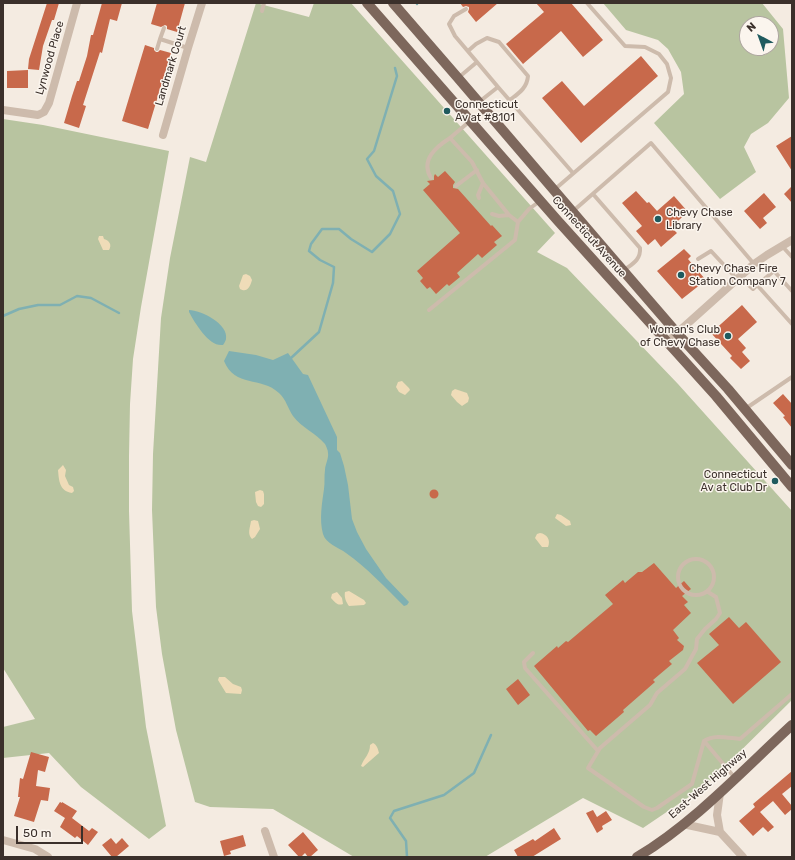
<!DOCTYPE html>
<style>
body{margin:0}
#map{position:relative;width:795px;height:860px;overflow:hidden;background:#f4ebe1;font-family:Rubik,sans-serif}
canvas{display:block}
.frame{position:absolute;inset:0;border:4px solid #3b302b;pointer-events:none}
.north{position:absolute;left:739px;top:16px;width:40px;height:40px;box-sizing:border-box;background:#fbf5ee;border:1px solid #aea6a0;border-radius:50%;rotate:319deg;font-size:11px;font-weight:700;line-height:16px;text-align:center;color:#3b302b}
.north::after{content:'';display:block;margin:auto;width:14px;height:18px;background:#1f5a5e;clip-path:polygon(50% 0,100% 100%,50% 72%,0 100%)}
.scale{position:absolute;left:16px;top:826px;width:67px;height:18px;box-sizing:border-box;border:2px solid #3b302b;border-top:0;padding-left:5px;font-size:12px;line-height:14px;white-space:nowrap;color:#3b302b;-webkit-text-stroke:3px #fbf5ee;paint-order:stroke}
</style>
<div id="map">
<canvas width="795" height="860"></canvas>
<div class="frame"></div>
<div class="north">N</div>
<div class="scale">50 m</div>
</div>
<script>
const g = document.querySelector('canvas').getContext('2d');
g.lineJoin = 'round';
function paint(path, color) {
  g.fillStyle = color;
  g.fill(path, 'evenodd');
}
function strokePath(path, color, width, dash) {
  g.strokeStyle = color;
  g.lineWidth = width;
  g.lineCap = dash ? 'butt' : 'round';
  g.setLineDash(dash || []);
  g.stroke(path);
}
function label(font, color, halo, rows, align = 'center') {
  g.font = font + ' Rubik,sans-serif';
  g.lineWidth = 3;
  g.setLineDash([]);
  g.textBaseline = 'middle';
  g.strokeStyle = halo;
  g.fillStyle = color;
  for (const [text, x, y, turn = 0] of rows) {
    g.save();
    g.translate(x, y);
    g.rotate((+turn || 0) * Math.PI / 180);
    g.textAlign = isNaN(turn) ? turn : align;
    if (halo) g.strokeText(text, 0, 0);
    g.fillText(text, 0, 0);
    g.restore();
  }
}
const green = new Path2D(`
 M256,3L309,17L314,3H351L555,233L537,252L567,268L678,384L792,511V700L705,786L643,828L583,798L485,857H354L273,809L210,807L195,802L176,730L162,654L156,607L152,510L153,454L161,318L170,258L190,157L206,162Z
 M603,3H762L783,29L789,98L768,123L751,134L744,147L756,172L720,199L654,123L684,94L681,72L668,49L658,40L626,30ZM747,24H771V48H747Z
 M3,119L43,125L169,151L141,307L133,359L130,404L129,456V511L132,611L146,727L166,826L149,839L81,787L49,753L3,758V727L35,719L3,668Z`);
const sand = new Path2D(`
 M99,236H103L104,239C110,241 112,245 109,250H103L98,239Z
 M246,274L250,276L252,280C250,287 247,293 240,289L239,286L243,275Z
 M402,381L409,388L410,390L405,395L399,392L396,387L398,382Z
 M455,389L467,393L469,398L468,402L462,406L457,402L451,395L452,391Z
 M63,465L66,470L65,476L69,485L73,487L74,491L72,493C59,491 59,480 58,470Z
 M260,490L263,491L264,494V504L261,507L258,506L256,502L255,492Z
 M557,514L561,515L570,521L571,525L566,526L555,518Z
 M254,520L258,521L260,529L255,537L252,539C247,534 250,528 251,521Z
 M540,533C547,534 551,540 548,547H542L535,538L537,534Z
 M349,591L364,600L366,603L364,605L349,606C346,602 344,597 345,592Z
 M337,592L342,598L343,604C337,606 335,602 331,598L332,594Z
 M219,677H225L233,684L241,687L242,690L241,694L226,693L218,680Z
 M373,743C377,745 378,749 379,753L363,767L361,766C364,758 370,754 370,745Z`);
const water = new Path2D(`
 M189,310C201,310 229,324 226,339C226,340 224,344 223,345C209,347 195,323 189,312Z
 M229,351L256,355L273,360L288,353L303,374L308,375L337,437V450L340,453L344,466L348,485L352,519L357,532L366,549L386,578L409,602L407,605L404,606C386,588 367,568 346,553C338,547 326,544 323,534C319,520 322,503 324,489C325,483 324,476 325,470C325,465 329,458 328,453C328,450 326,446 325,444C316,433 302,428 293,416C288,409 286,399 279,393C261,376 235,388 224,361Z`);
const stream = new Path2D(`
 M417,4V3
 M3,316L19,309L38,305H60L77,296L91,298L119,313
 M291,358L319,332L333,283L334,267L320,260L309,251L311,244L322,229H339L351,239L372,252L390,234L400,214L393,191L376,176L367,159L374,151L397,76L395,68
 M407,857L406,841L390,818L394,811L444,795L474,773L491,735`);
const building = new Path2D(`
 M47,3H59L54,20H52L43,46L39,70L28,69L29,59Z
 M102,3H122L117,21L110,19L102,53L100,52L83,105L86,106L79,128L64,123L72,96L77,81H79L87,56L91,35H93Z
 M157,3H185L177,32L167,29V26L165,25L161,27L151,24Z
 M460,3H498L476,22L468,12L469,9V7L466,6L463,7Z
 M536,3H571L603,40L583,57L561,31L523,64L506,44L544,12Z
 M145,45L154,48V50L156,52H158L160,50L171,53L148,129L122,121Z
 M641,56L658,76L581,143L542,98L562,81L584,106Z
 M28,70V88H7V71Z
 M792,136V171L776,146Z
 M445,171L455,182L453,185V188L458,189L491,226L492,225L502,236L494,242L497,245L482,258L478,254L457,273L460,277L449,286L447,284L436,294L430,287L427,289L420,281L423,278L417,271L460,233L423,190L430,184L427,181L434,180V176L435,174L438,177Z
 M792,186V203L784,194Z
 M636,191L647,203L649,202L657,211L674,196L688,212L671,227L677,233L661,247L655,239L648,245L636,231L642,226L622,203Z
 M764,193L776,207L763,218L767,223L760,229L744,211Z
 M684,249L691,256L688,259L705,279L701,284L682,299L657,271Z
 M742,305L757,322L738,339L746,348L742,352L750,361L741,369L730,358L732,356L711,333Z
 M783,394L792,404V428L783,417L785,416L773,403Z
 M429.5 494a4.5 4.5 0 1 1 9 0a4.5 4.5 0 1 1-9 0Z
 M654,563L676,588L684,581L691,589L682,596L688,602L684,605L691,613L673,630L679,638L677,640L684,646L683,650L669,661L672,664L653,680L655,682L623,710L624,712L596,736L590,730L588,731L534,666L557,646L558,648L566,641L568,642L613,604L605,595L623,580L625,583L638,572H642Z
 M729,617L739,628L746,622L781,662L733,704L697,663L719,645L709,634Z
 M518,679L530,695L518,705L506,689Z
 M31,752L49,757L45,772L38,770L36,786L50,788L48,801L41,800L34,822L14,816L20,797H18L20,778L23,779Z
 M792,771V786L782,794L792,806V809L785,815L773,801L760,812L774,827L768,832L763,827L753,836L739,821L755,807L753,804Z
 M60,802L62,803V802L77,811L72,818L89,831L92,828L98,832L88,845L77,836L75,838L60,827L65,818L54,811Z
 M593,810L597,817L606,811L612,820L602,826L603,829L597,833L586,813Z
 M554,828L561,839L532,857H518L514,850L533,839L535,841Z
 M303,832L318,850L310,857H308L305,853L301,857H299L288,845Z
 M243,835L246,846L230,851L231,854L224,856L220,841Z
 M111,838L116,844L122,838L129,846L116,857H112L102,845Z`);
const service = new Path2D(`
 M466,9L454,16L449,24L455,36L477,62
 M262,11L264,3
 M164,28L160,39L188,48
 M157,49L160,39
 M468,51L476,44L487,38L499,42L528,76C527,88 519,93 510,100
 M458,78L477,62L498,87L479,102
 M498,87L573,173
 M470,121L450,138L472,162L483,183L509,215L518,222L529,209L540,201
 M431,178C420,160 436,147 450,138
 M456,186L477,170
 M554,190L668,92L671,78L667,64L659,54L645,47L625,46L587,3
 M593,194L640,248C641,260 632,264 623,271
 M479,198L478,195L483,183
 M572,212L651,143L754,264
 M492,214L499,216L509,215
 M782,246L792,257
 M698,259L711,251L737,279
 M740,277L753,289L757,285
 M792,291L774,271L757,285L792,324
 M429,310L515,240L518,222
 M745,409L792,377
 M678 577a18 18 0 1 1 36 0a18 18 0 1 1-36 0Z
 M708,592L716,597L720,613L716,619L705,629L697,639L696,649L685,669L657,693L650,705L600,748L588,768L644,807L652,810L657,808L692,784L704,741C715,734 728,738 740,739L792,694
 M533,653L524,662L525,668L598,751
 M704,741L735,778`);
const minor = new Path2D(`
 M3,110L38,115L44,112L49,103L77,3
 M163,135L188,48L202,3
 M667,342L754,264L767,255L792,240
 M720,793L717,815L720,832L743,857
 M683,824L720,832
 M265,831L274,857
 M3,840L35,849L48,857`);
const primary = new Path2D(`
 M367,3L558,221L716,396L792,487
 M393,3L458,78L601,245L677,333L728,389L792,465
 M637,857C693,824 744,769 792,725`);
const markers = [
 [447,111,4,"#1f5a5e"],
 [658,219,4,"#1f5a5e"],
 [681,275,4,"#1f5a5e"],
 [728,336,4,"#1f5a5e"],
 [775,481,4,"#1f5a5e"]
];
const streetNames = [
 ["Lynwood Place",50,58,-74],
 ["Landmark Court",171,66,-73],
 ["Connecticut Avenue",589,237,48],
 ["East-West Highway",708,784,-41]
];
const poiNames = [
 ["Connecticut",455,105],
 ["Av at #8101",455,118],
 ["Chevy Chase",666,213],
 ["Library",666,226],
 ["Chevy Chase Fire",689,269],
 ["Station Company 7",689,282],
 ["Woman's Club",720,330,"right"],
 ["of Chevy Chase",720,343,"right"],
 ["Connecticut",767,475,"right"],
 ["Av at Club Dr",767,488,"right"]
];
paint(green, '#b8c4a0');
paint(sand, '#efdcb8');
paint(water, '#7fb0b2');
strokePath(stream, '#7fb0b2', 2.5);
paint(building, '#c8694b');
strokePath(service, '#cdbbac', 4);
strokePath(minor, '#cdbbac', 8);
strokePath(primary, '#7d675c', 10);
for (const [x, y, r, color] of markers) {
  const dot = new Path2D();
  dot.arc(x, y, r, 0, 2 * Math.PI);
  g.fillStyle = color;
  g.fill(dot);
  strokePath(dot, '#fbf5ee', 1.5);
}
label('11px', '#3b302b', '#fbf5ee', streetNames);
label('11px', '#3b302b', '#fbf5ee', poiNames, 'left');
</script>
